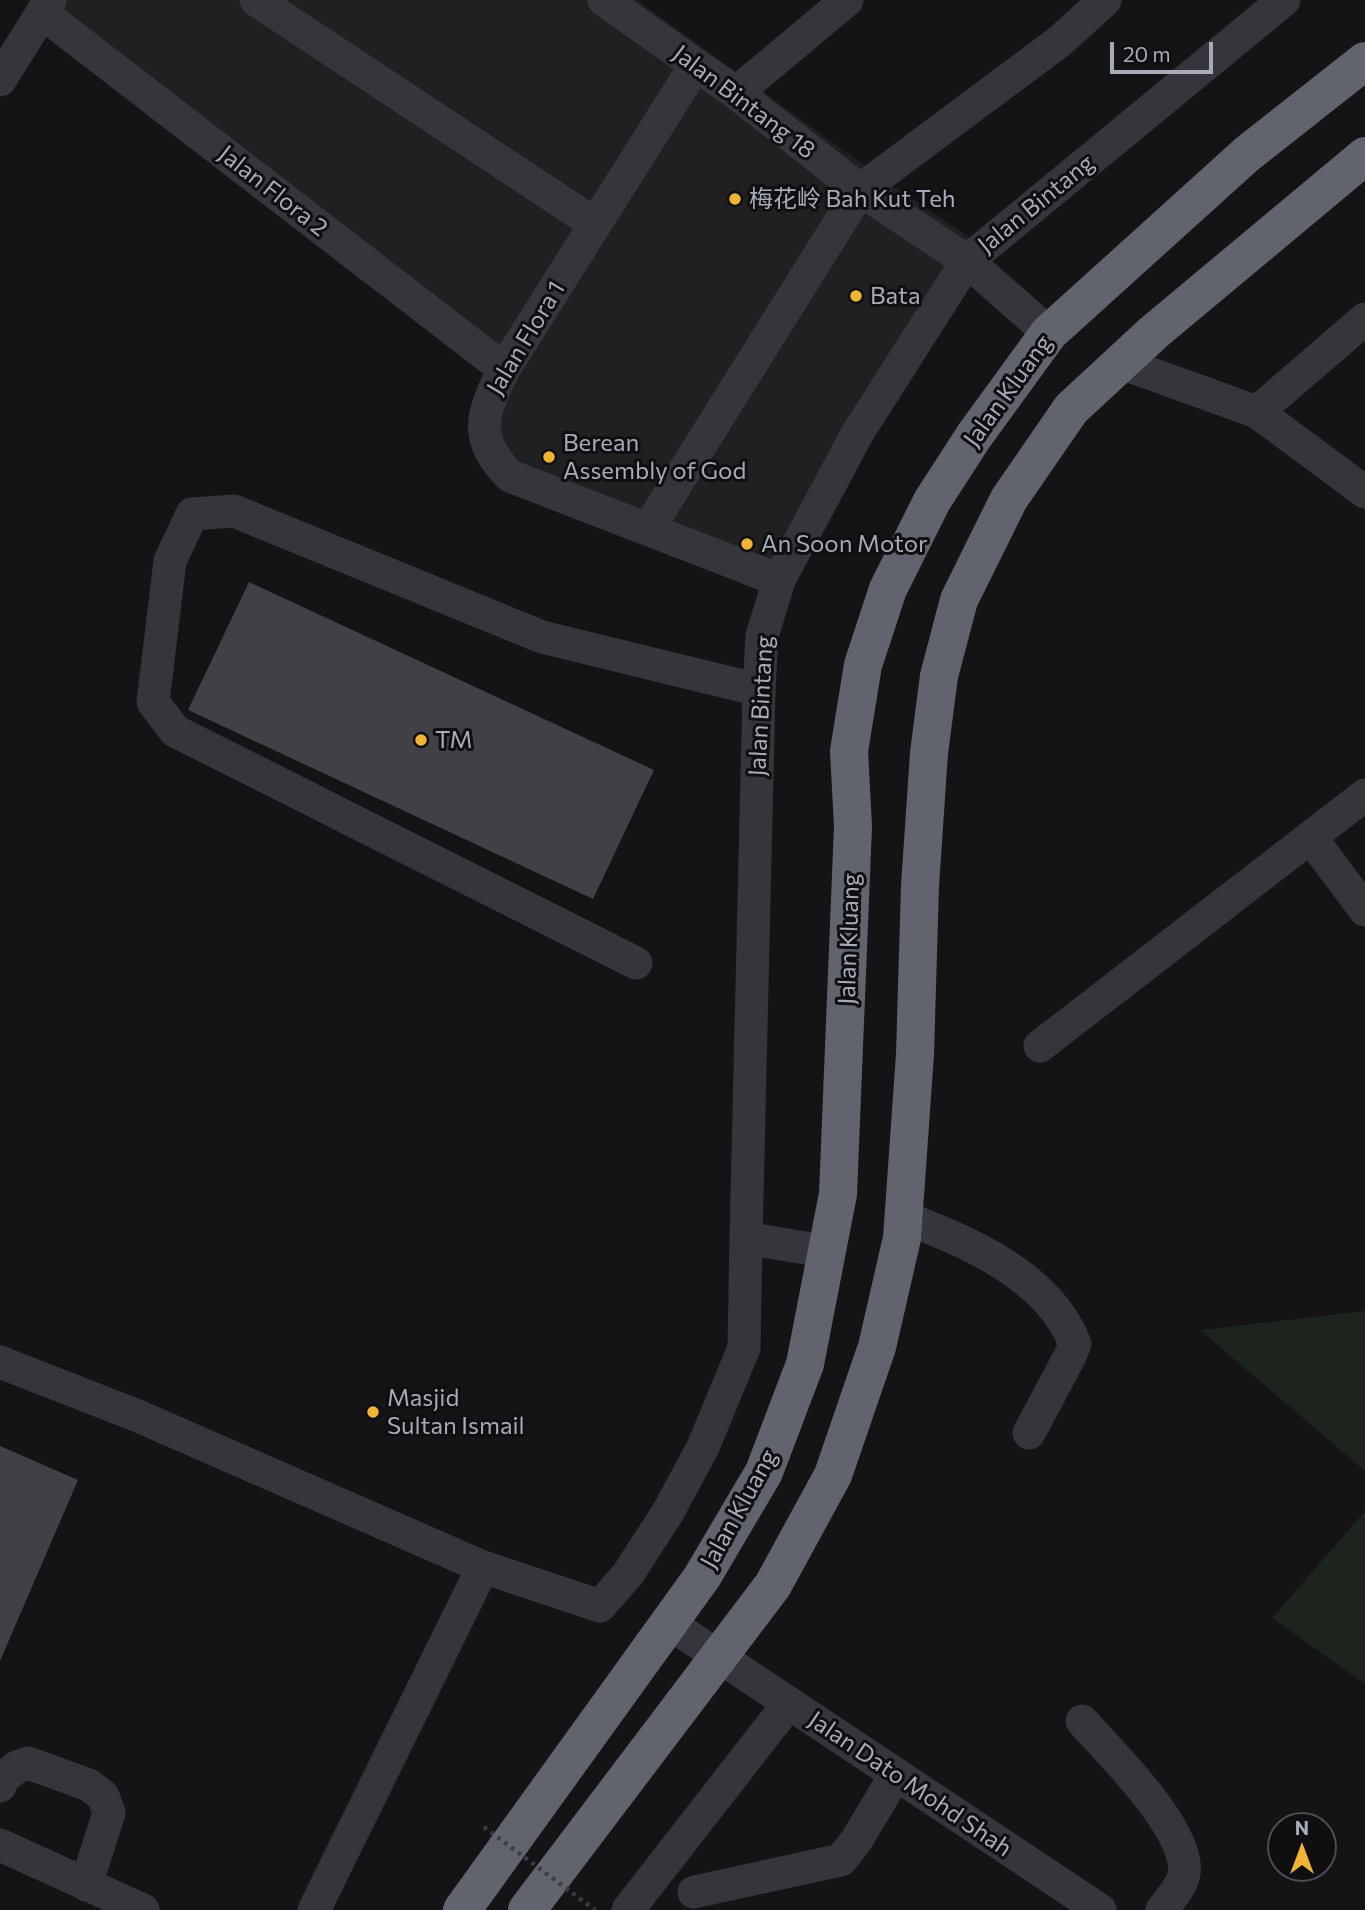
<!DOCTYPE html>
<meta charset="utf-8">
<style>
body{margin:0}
#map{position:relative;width:1365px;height:1910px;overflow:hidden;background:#141416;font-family:Commissioner,sans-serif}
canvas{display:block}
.north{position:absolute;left:1267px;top:1812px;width:70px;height:70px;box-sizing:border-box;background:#0f0f11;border:2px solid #4b4d53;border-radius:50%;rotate:0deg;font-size:19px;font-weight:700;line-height:28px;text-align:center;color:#a6abb6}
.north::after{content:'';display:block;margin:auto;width:24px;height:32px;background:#efb433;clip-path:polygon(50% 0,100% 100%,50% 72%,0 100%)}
.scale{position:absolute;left:1110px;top:42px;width:103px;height:32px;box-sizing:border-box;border:4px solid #a6abb6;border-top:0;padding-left:9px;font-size:21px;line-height:24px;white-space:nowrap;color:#a6abb6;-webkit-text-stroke:5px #0f0f11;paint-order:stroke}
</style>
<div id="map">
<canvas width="1365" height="1910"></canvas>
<div class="north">N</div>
<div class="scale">20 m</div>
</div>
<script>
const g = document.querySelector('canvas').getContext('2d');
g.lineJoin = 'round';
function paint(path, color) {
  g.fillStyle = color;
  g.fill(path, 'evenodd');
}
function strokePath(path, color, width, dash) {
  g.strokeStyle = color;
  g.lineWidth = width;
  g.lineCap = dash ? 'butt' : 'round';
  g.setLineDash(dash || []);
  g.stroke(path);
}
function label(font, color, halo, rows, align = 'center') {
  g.font = font + ' Commissioner,"Noto Sans SC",sans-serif';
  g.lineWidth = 6;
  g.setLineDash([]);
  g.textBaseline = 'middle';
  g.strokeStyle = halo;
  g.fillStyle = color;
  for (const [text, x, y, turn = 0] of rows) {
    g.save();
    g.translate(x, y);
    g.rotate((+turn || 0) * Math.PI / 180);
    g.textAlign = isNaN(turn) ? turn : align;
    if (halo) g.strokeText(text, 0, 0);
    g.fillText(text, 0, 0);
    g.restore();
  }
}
const built = new Path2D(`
 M35,0H637L890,184L993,253L865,442L787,594L487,469L468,430L487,376Z`);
const green = new Path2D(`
 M1365,1311V1471L1200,1330Z
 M1365,1511V1684L1272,1618Z`);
const building = new Path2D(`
 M249,582L654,770L593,899L188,710Z
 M0,1446L78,1480L0,1661Z`);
const minor = new Path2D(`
 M256,0L595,224
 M604,0L736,93L860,190L967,261L1049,333
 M42,13L504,369
 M695,66L504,369C482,414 472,437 510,476L779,580
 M0,80L50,0
 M736,93L847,0
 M1121,363L1257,412L1365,492
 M1257,412L1365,319
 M648,529L860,190L1060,41L1105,0
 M1311,838L1365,910
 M636,963L175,731L153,702L170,561L192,514L234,511L542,637L759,690
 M1040,1046L1365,795
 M903,1217C967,1241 1049,1276 1075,1344L1070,1356L1029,1433
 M828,1252L746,1238L759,690L762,636L779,580L857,434L967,261L1284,0
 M0,1362L138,1416L483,1567L600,1606L628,1574L668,1512L703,1447L744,1348L746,1238
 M670,1624L1100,1910
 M1082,1721C1109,1751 1197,1837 1183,1878C1180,1889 1168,1901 1162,1910
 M0,1786L3,1778L17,1767L28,1763L89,1785L103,1796L109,1813L86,1885
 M0,1845L143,1910
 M694,1892L841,1860L856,1841L896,1774
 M314,1910L483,1567
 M628,1910L789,1703`);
const highway = new Path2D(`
 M462,1910L702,1577L764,1472L805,1364L838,1194L853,826L849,751L863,665L888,589L932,501L974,436L1049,333L1247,154L1365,61
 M527,1910L773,1585L833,1475L877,1347L902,1238L915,1054L920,886L929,753L939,676L959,600L1009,499L1071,409L1153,333L1365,156`);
const pathBridge = new Path2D(`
 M484,1827L595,1910`);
const markers = [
 [735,199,7,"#efb433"],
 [856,296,7,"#efb433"],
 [549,457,7,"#efb433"],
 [747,544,7,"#efb433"],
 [421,740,7,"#efb433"],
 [373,1412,7,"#efb433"]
];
const streetNames = [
 ["Jalan Bintang 18",744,102,37],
 ["Jalan Flora 2",273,191,38],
 ["Jalan Bintang",1036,204,-39],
 ["Jalan Flora 1",526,338,-59],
 ["Jalan Kluang",1008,391,-54],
 ["Jalan Bintang",761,706,-87],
 ["Jalan Kluang",849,939,-88],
 ["Jalan Kluang",739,1509,-61],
 ["Jalan Dato Mohd Shah",910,1784,34]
];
const poiNames = [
 ["梅花岭 Bah Kut Teh",749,199],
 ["Bata",870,296],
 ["Berean",563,443],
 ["Assembly of God",563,471],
 ["An Soon Motor",761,544],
 ["TM",435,740],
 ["Masjid",387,1398],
 ["Sultan Ismail",387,1426]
];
paint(built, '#202023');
paint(green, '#1c241d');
paint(building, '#404146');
strokePath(minor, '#35363b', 33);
strokePath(highway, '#61646c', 38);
strokePath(pathBridge, '#3b3d42', 4.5, [3.5, 5]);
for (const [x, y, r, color] of markers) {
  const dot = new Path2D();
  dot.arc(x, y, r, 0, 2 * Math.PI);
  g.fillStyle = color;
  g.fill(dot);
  strokePath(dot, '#0f0f11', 2.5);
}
label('24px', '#a6abb6', '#0f0f11', streetNames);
label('24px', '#a6abb6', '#0f0f11', poiNames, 'left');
</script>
